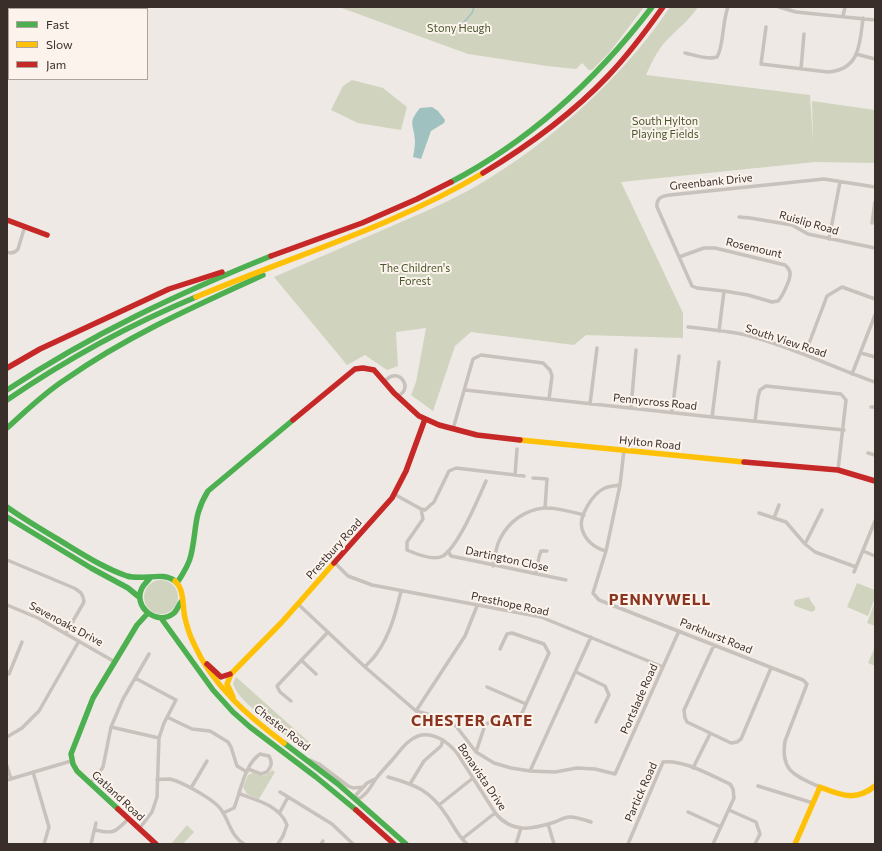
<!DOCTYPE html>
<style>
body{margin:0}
#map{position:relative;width:882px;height:851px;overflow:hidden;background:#eee9e4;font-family:Commissioner,sans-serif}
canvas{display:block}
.frame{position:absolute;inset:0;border:8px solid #392e2a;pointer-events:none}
.legend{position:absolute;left:8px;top:8px;width:140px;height:72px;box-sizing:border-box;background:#fbf3ec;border:1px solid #ada49e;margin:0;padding:5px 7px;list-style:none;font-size:12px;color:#392e2a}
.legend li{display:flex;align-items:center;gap:8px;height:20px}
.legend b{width:20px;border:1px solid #ada49e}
</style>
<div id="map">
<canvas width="882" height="851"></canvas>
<div class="frame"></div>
<ul class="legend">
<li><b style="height:5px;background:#4caf50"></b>Fast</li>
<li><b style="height:5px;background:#ffc107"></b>Slow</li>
<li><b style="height:5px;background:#c62828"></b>Jam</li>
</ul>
</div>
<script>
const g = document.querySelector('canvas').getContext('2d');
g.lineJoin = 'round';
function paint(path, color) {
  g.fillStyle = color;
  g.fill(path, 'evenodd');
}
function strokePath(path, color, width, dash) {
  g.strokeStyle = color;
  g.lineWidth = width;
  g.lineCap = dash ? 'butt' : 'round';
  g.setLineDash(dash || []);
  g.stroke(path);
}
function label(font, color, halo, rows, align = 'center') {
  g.font = font + ' Commissioner,sans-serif';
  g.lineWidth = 4;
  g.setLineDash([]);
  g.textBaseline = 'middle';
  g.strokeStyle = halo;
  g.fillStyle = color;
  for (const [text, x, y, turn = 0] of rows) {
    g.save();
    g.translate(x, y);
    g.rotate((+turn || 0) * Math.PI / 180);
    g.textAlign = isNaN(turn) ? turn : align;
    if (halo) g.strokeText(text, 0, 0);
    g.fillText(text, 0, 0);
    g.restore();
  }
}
const green = new Path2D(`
 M339,7H644L609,53L592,70H589L582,63L576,69L547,66L468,54Z
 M670,7H698C689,21 676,30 665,42C657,51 651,64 646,75L810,95L813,142L812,101L875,110V163L815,162L621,182L683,313V338L586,335L574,345L471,332L455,346L433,411L411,395L416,382L426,328L396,332L398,366L387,370L365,355L347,365L274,277C311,261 348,245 385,229C417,215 449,202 478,185C549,144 625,75 670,7Z
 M352,80L383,88L407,107L401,130L358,123L331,110L343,86Z
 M144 597a17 17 0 1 1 34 0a17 17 0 1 1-34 0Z
 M857,583L875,590V598L868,616L847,607Z
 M809,597L810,600L815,607V610L812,612L795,606L794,604L795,600Z
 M875,602V626L867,623Z
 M875,647V666L868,663Z
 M236,677L309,742L302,749C292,741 282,732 271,723C258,712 238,700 233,683Z
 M272,770L275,772L259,799L247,794L243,787L248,775L253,773C261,776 265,778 272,770Z
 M187,825L194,832L183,844H171Z`);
const water = new Path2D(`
 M432,107L438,111L445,120L444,123L431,131L421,159L413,157C414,152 415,146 415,141C414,123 407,124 420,108Z`);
const stream = new Path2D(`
 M455,32L472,13L474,7`);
const street = new Path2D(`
 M779,7L796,12L875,20
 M843,16L845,7
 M766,27L761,64L828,72C860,70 860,43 863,18
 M685,53C695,55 707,60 717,57C724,46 722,22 728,7
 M856,54L875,59
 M801,69L804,34
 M739,217L750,218L792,225L808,234L875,248
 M872,223L875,202
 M829,239L840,182
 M7,252C12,254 15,253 18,249L25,226
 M679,257L704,248H715L785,265C787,267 790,269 790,273C791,279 782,297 778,301L772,302L748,295L724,291L697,288L692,286L657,207C656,198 662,196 670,195L824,179L875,187
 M688,327C707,329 727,331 746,335C790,346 832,367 875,382
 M719,331L724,291
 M861,353L875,357
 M805,354L827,296L842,287L875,299
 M852,374L875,315
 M385,381C399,365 415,390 397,396
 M465,390L712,417L844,430
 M590,404L597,348
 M871,407H875
 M631,408L636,350
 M672,412L679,356
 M712,417L719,362
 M755,421L758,397L760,390L766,386L841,394L846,400L838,470
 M453,429L473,359L481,355L543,363L550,370L552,376L549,399
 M868,453L875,455
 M515,475L517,449
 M533,478L547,479L545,508
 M620,485L624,450
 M394,494L421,509L425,510L434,502L449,471L456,468L524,476
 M421,509L423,519L407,542V550C416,554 434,561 443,556C459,545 478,499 486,481
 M759,513L786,522L805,544L815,552L856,567
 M774,518L779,505
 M805,544L822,510
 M448,551L451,556L566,580
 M606,551C595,548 586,542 582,529C578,517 593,493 605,488C609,486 615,486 620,485L606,551L593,593L599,600L803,680L807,684L785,741C780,772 796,776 820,787
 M863,551L875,556
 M7,560L74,588C81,592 83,594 84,602L66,633
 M335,563L348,576L372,585L541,617L663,667
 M493,566C495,557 496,546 500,539C509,521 525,510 544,508C556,507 572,512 584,515
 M854,572L875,521
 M536,574L539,557L541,551H547
 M298,604L365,667L416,711L442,718L456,726L476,752L494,763L511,768L530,771L555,772L577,768L595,769L615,774L679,631
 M7,605L38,618L115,662
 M714,645L684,710L685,718L687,722L731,743L737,742L741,739L771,668
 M301,660L316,674
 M365,667C369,662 374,658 377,653C390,635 396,612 401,591
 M576,672L605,686L609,695L596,722
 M7,673L9,674L22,642
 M135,678L176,700L164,723L159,738L157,797L152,812L139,829
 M487,687L526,704
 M291,701L280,692L277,686L328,632
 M416,711L465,636L477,606
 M167,717L192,729L210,731L228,742L231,747L237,766L247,772
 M111,727L159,738
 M7,737L22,728L39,711L79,641
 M476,752L485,725L493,720L510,726L518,722L549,653L544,644L512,633L507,634L500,649
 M310,760L319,764L348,786L353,788L364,787
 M7,766L11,779
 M693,768L710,734
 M530,771L591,637
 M33,772L49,827L44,844
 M388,777C416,785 430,790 447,816C453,825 458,836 467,844
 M7,780L71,761
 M157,780C161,779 166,779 170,779C182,782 216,800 222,811C230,823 231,836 244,844
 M90,783L99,773L103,767L111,727L123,699L149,654
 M410,784L424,761L441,746L443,740
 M758,786L813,803
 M191,788L207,761
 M280,792L332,824L353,844
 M240,794C257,800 280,806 287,825L283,836L278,844
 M356,800C365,797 370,788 375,780C380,773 387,766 393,759C400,751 407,740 418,736C433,731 448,742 457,753L496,814C513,834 533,829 555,822C559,820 565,817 570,817C576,817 585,820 591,822
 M356,800V795L367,783L375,779
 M439,805L473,778
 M729,810L756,822L760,834L755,844
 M280,812L288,797
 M688,812L721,827
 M223,813L234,808C241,791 244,765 260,754L269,756C273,763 271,767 267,772L261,774L248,769
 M548,824L554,844
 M95,830C113,834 115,833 128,819
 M462,839L495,813
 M91,844L96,823
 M321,844L323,841
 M516,844L521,828
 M628,844L663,762C683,759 712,776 730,784L733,789L734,798L713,844`);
const fast = new Path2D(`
 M451,182C531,140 597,79 652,7
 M7,390C92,334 177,294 271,256
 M7,400C67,359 129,325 196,297
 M7,428C26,411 44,393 66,379C127,336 195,306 263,275
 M7,507C22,518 38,527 54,537C78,551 101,567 127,576C144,581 162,571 175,581
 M7,517L91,568L128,588L139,597
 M150,578C148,581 144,584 142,588C132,607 158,627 174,613C177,610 179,605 181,602
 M177,583C183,574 189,565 191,555C197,530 193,515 208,491L293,420
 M161,618L213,690L233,712L250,727L316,777L356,810
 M284,743L338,784L406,844
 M118,809L77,771L73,764L71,754L93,698L137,625L148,613`);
const slow = new Path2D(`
 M196,297C292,256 393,227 483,173
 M520,440L744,462
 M175,581C185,590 182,606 185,618C187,627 190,636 194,644C212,685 249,717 284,743
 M233,697L227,684L231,674L282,622L334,563
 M795,844L820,787C841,795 855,802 875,786`);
const jam = new Path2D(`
 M483,173C528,146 571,115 608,76C628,55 646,31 663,7
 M7,220L47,235
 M271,256L362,223L417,199L451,182
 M7,368L40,349L169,289L222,272
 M293,420L355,369L363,368L374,370L394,393L419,416L439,425L477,435L520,440
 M744,462L838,470L875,481
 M334,563L392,498L406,471L425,419
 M207,664L221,677L230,674
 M118,809L156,844
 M356,810L394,844`);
const parkNames = [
 ["Stony Heugh",459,28],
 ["South Hylton",665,121],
 ["Playing Fields",665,134],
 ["The Children's",415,268],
 ["Forest",415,281]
];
const streetNames = [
 ["Greenbank Drive",711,182,-6],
 ["Ruislip Road",809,223,16],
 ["Rosemount",754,248,13],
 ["South View Road",786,341,18],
 ["Pennycross Road",655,402,6],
 ["Hylton Road",650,443,6],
 ["Prestbury Road",334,549,-48],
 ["Dartington Close",507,559,12],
 ["Presthope Road",510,604,12],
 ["Sevenoaks Drive",66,624,28],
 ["Parkhurst Road",716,636,22],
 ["Portslade Road",639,699,-66],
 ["Chester Road",282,728,38],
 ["Bonavista Drive",482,777,56],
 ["Partick Road",641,792,-66],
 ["Gatland Road",118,796,43]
];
const districtNames = [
 ["PENNYWELL",660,600],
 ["CHESTER GATE",472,721]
];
paint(green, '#d0d4be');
paint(water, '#9fc2c0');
strokePath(stream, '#9fc2c0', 1.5);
strokePath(street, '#c8c1bc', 3.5);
strokePath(fast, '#4caf50', 5.5);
strokePath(slow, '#ffc107', 5.5);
strokePath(jam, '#c62828', 5.5);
label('11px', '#4a582d', '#fbf3ec', parkNames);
label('11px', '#392e2a', '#fbf3ec', streetNames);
g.letterSpacing = '1px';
label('bold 15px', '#8b3521', '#fbf3ec', districtNames);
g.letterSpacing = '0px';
</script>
